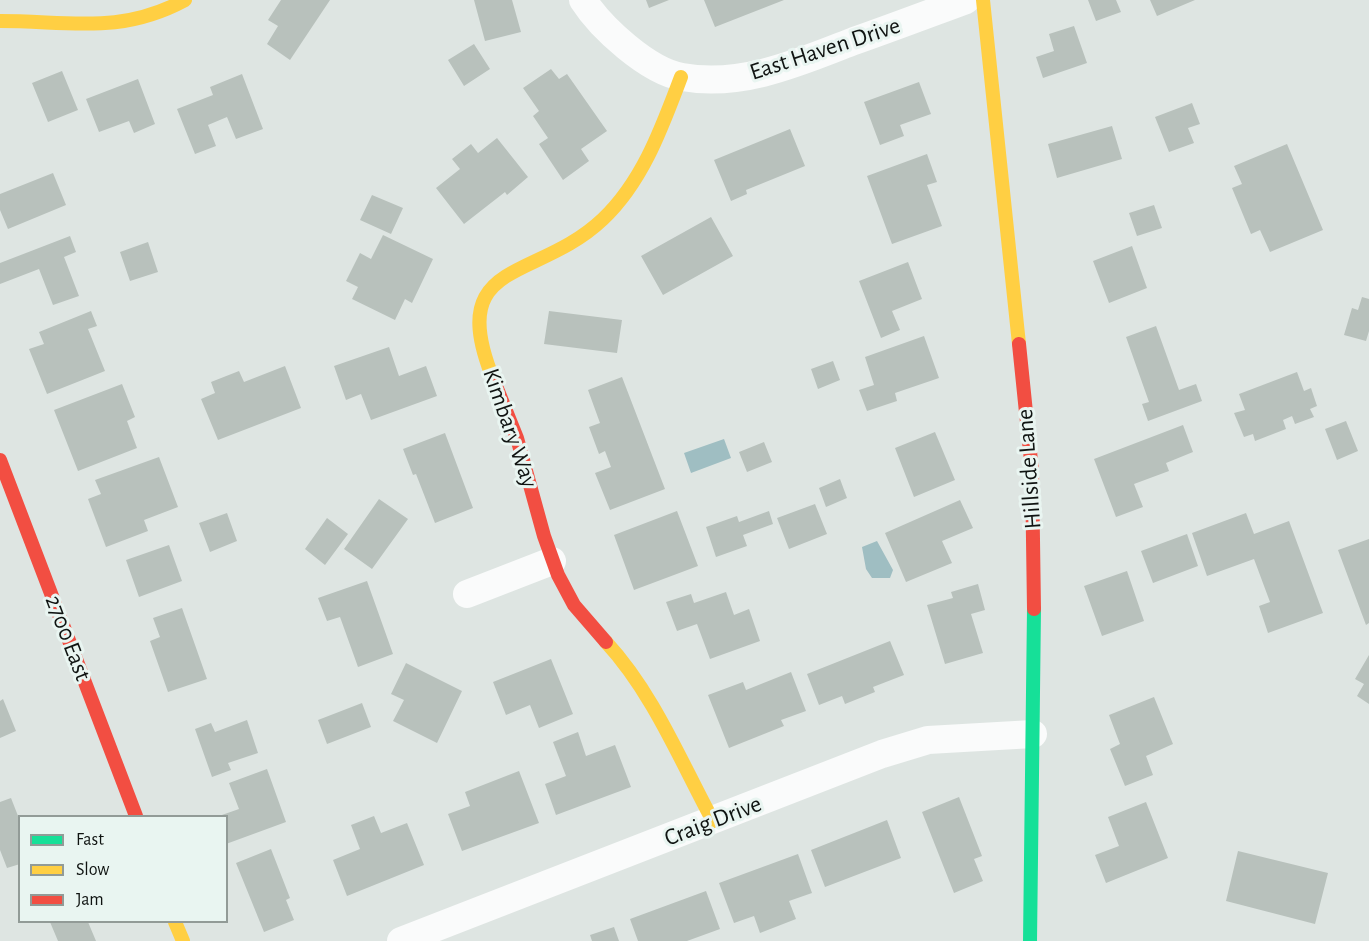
<!DOCTYPE html>
<style>
body{margin:0}
#map{position:relative;width:1369px;height:941px;overflow:hidden;background:#dee5e2;font-family:"Alegreya Sans",sans-serif}
canvas{display:block}
.legend{position:absolute;left:18px;top:815px;width:210px;height:108px;box-sizing:border-box;background:#e9f5f1;border:2px solid #929b97;margin:0;padding:8px 10px;list-style:none;font-size:18px;color:#0f1311}
.legend li{display:flex;align-items:center;gap:12px;height:30px}
.legend b{width:30px;border:2px solid #929b97}
</style>
<div id="map">
<canvas width="1369" height="941"></canvas>
<ul class="legend">
<li><b style="height:8px;background:#16e098"></b>Fast</li>
<li><b style="height:8px;background:#ffcf43"></b>Slow</li>
<li><b style="height:8px;background:#f24e42"></b>Jam</li>
</ul>
</div>
<script>
const g = document.querySelector('canvas').getContext('2d');
g.lineJoin = 'round';
function paint(path, color) {
  g.fillStyle = color;
  g.fill(path, 'evenodd');
}
function strokePath(path, color, width, dash) {
  g.strokeStyle = color;
  g.lineWidth = width;
  g.lineCap = dash ? 'butt' : 'round';
  g.setLineDash(dash || []);
  g.stroke(path);
}
function label(font, color, halo, rows, align = 'center') {
  g.font = font + ' "Alegreya Sans",sans-serif';
  g.lineWidth = 6;
  g.setLineDash([]);
  g.textBaseline = 'middle';
  g.strokeStyle = halo;
  g.fillStyle = color;
  for (const [text, x, y, turn = 0] of rows) {
    g.save();
    g.translate(x, y);
    g.rotate((+turn || 0) * Math.PI / 180);
    g.textAlign = isNaN(turn) ? turn : align;
    if (halo) g.strokeText(text, 0, 0);
    g.fillText(text, 0, 0);
    g.restore();
  }
}
const water = new Path2D(`
 M724,439L731,458L691,473L684,453Z
 M877,541L893,570L890,578H872L866,569L862,547Z`);
const building = new Path2D(`
 M281,0H330L290,60L267,44L278,26L268,20Z
 M474,0H512L521,32L485,41Z
 M646,0H669L649,8Z
 M704,0H784L715,27Z
 M1088,0H1116L1121,12L1096,21Z
 M1150,0H1195L1157,16Z
 M1074,26L1087,63L1043,78L1036,57L1054,51L1049,34Z
 M474,44L490,69L464,86L448,60Z
 M551,69L559,79L567,74L607,131L581,149L589,161L563,180L539,144L548,138L533,116L539,111L523,88Z
 M62,71L78,110L48,122L32,83Z
 M242,74L263,129L236,139L227,117L208,125L216,146L195,154L177,109L213,95L210,87Z
 M138,79L155,124L134,133L129,121L99,132L86,99Z
 M919,82L931,114L900,125L904,136L880,145L864,102Z
 M1192,103L1200,124L1188,128L1194,143L1169,152L1155,117Z
 M1112,126L1122,159L1057,178L1048,144Z
 M790,129L805,166L746,190L747,194L731,201L714,160Z
 M497,138L528,177L507,195L505,192L464,224L436,188L460,169L452,159L471,144L478,153Z
 M1287,144L1323,230L1270,252L1260,230L1251,234L1232,188L1242,184L1234,166Z
 M927,154L937,182L927,185L942,226L892,244L867,176Z
 M53,173L66,205L8,229L0,210V194Z
 M372,195L403,208L391,234L360,220Z
 M1154,205L1162,228L1137,236L1129,213Z
 M711,217L733,256L663,295L641,256Z
 M383,235L433,259L412,303L405,299L395,320L352,299L358,287L346,281L360,253L371,259Z
 M70,236L76,252L64,257L79,296L53,305L39,269L0,284V263Z
 M148,242L158,272L130,281L120,252Z
 M1132,246L1147,288L1109,303L1093,261Z
 M908,262L922,299L892,311L900,330L881,338L859,281Z
 M1362,297L1369,299V331L1366,341L1344,335L1352,308L1358,310Z
 M91,311L97,326L88,329L105,371L47,394L29,349L44,344L39,332Z
 M549,311L622,320L617,353L544,344Z
 M1156,326L1179,390L1196,384L1202,401L1148,421L1142,404L1149,402L1126,337Z
 M924,336L939,378L895,393L897,401L867,411L859,390L874,385L865,357Z
 M389,347L399,376L426,366L437,396L371,420L361,394L346,400L334,366Z
 M833,361L840,380L818,389L811,369Z
 M285,366L301,408L218,440L201,399L215,393L211,382L239,371L244,382Z
 M1297,372L1304,391L1311,388L1317,406L1310,409L1314,417L1295,424L1292,416L1283,420L1286,429L1255,441L1253,434L1244,437L1234,413L1245,410L1239,394Z
 M622,377L665,489L610,510L595,473L611,467L605,451L599,454L589,427L600,423L588,390Z
 M122,384L135,417L127,421L137,448L78,471L54,410Z
 M1346,421L1358,451L1337,460L1325,429Z
 M1183,425L1193,452L1166,463L1169,471L1134,484L1143,507L1116,517L1094,459Z
 M935,432L955,480L914,497L895,448Z
 M445,433L473,508L435,523L416,474L413,475L403,449Z
 M764,442L772,462L747,472L739,452Z
 M159,457L178,507L144,520L148,531L106,547L88,499L101,494L95,480Z
 M840,479L847,498L826,507L819,488Z
 M379,499L408,519L372,569L344,549Z
 M960,500L973,528L942,541L952,563L906,582L885,533Z
 M815,504L827,534L789,549L777,518Z
 M677,511L698,566L634,590L614,535Z
 M769,511L773,524L743,535L747,546L716,557L706,527L737,516L739,522Z
 M227,513L237,541L210,552L199,523Z
 M1246,513L1254,534L1289,521L1323,613L1268,633L1259,606L1270,602L1254,559L1207,576L1192,533Z
 M327,518L348,534L325,565L305,549Z
 M1187,534L1198,566L1153,583L1141,551Z
 M1369,539V623L1366,625L1338,550Z
 M169,545L182,581L139,597L126,560Z
 M1127,571L1144,621L1102,636L1084,586Z
 M367,581L393,654L358,667L340,617L327,621L318,598Z
 M978,584L985,610L971,614L983,653L945,664L927,605L953,598L951,592Z
 M726,592L734,615L749,609L760,641L710,659L697,624L677,631L666,602L691,594L694,603Z
 M182,608L207,679L168,692L150,641L160,637L153,618Z
 M890,641L904,675L873,687L875,692L845,704L842,696L819,705L807,674Z
 M1369,655V704L1357,696L1364,684L1355,679Z
 M551,659L573,714L539,728L530,705L506,715L493,682Z
 M406,663L462,691L437,743L393,721L404,700L391,694Z
 M791,672L806,711L781,720L784,726L729,748L708,695L743,682L746,690Z
 M1154,697L1173,744L1146,756L1153,775L1125,786L1110,749L1120,744L1109,715Z
 M3,699L16,731L0,738V701Z
 M362,703L371,727L327,744L318,720Z
 M247,720L258,753L228,763L231,770L212,777L195,729L211,723L215,732Z
 M578,732L586,756L615,745L631,787L556,815L545,784L566,776L553,742Z
 M267,769L286,822L226,844V816H219L239,809L229,783Z
 M519,771L539,823L462,851L448,814L470,806L465,792Z
 M959,797L982,856L974,859L983,881L954,893L922,812Z
 M11,798L20,821V864L7,868L0,850V802Z
 M1146,802L1168,858L1106,883L1095,855L1119,846L1108,817Z
 M374,816L381,833L407,823L424,865L347,896L333,860L360,849L351,825Z
 M887,820L901,858L825,887L811,850Z
 M271,849L290,898L286,900L294,920L264,932L236,863Z
 M1238,851L1328,873L1315,924L1226,901Z
 M798,854L812,893L789,901L796,919L760,933L754,916L734,923L719,883Z
 M706,891L720,929L687,941H638L630,919Z
 M50,922H88L96,941H58Z
 M614,927L619,941H592L590,935Z`);
const street = new Path2D(`
 M583,0C601,28 648,71 682,77C742,88 800,62 854,41C891,28 928,14 966,0
 M467,594L552,561
 M401,941L882,754L928,740L1033,734`);
const fast = new Path2D(`
 M1030,941L1034,609`);
const slow = new Path2D(`
 M983,0L1019,344
 M0,21C70,21 120,35 185,0
 M494,381C443,257 536,283 603,219C643,181 662,127 681,77
 M606,642C653,693 680,760 713,821
 M175,922L183,941`);
const jam = new Path2D(`
 M1019,344L1032,471L1034,609
 M494,381L517,438L544,536L558,575L574,605L606,642
 M0,460L136,816`);
const streetNames = [
 ["East Haven Drive",825,49,-18],
 ["Kimbary Way",510,428,71],
 ["Hillside Lane",1029,469,-94],
 ["2700 East",68,638,69],
 ["Craig Drive",713,821,-21]
];
paint(water, '#9fbec2');
paint(building, '#b8c1bc');
strokePath(street, '#fafbfb', 28);
strokePath(fast, '#16e098', 14);
strokePath(slow, '#ffcf43', 14);
strokePath(jam, '#f24e42', 14);
label('24px', '#0f1311', '#e9f5f1', streetNames);
</script>
